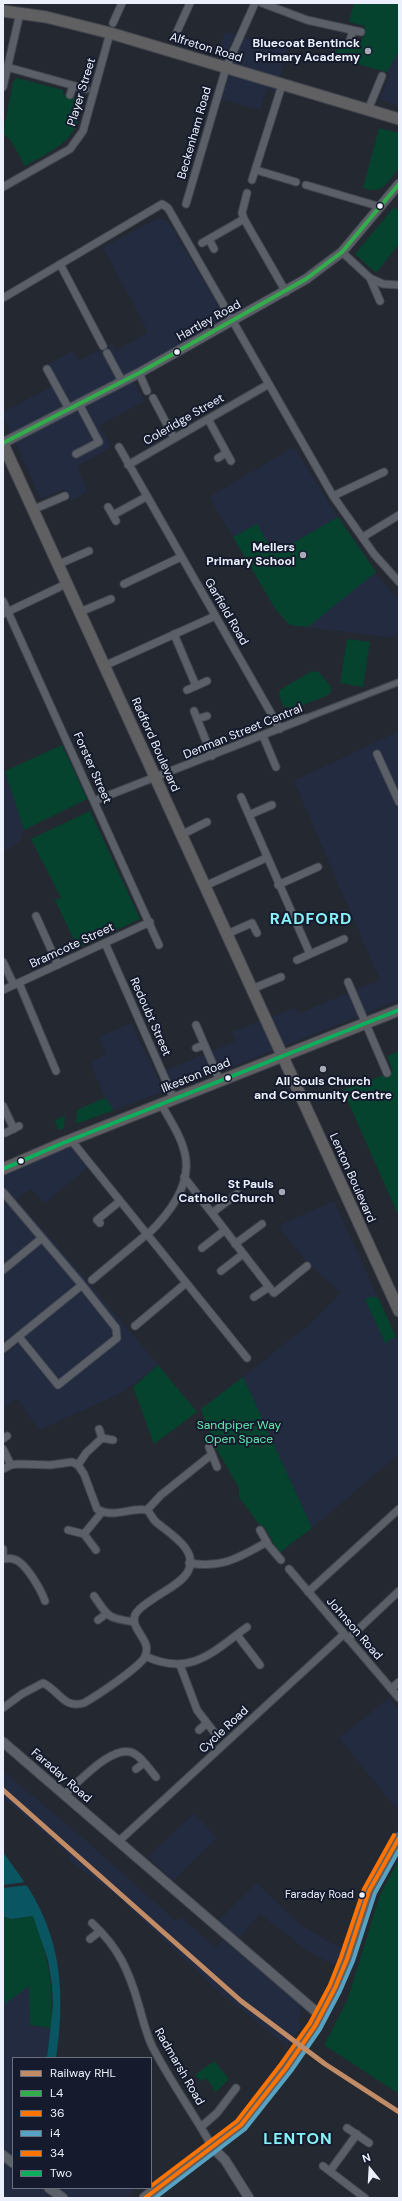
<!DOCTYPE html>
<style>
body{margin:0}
#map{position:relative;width:402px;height:2201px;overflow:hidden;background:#242831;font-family:"DM Sans",sans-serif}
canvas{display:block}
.frame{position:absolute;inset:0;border:4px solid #ebf0fc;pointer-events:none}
.legend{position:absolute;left:12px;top:2057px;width:140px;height:132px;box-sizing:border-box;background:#151b2c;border:1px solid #6b707f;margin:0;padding:5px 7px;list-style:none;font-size:12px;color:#ebf0fc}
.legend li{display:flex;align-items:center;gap:8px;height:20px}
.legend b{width:20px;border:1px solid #6b707f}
.north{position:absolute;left:350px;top:2149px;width:40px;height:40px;-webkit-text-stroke:3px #151b2c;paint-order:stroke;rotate:342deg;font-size:11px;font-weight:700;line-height:16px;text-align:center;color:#ebf0fc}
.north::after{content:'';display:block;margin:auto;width:14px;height:18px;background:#ebf0fc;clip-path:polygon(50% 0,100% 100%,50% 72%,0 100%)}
</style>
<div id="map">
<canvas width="402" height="2201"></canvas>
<div class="frame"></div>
<ul class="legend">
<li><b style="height:5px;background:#c18c65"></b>Railway RHL</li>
<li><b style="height:5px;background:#33ac4b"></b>L4</li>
<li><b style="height:5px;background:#ff7300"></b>36</li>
<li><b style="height:5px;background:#56a2c2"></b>i4</li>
<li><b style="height:5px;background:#ff7300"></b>34</li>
<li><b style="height:5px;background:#0daf5c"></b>Two</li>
</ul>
<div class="north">N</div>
</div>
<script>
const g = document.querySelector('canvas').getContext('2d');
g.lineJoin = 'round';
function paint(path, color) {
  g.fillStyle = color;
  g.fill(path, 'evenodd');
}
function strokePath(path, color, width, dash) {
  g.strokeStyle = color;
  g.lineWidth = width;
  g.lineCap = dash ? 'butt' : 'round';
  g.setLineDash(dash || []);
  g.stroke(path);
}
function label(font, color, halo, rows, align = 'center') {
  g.font = font + ' "DM Sans",sans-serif';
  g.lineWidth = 4;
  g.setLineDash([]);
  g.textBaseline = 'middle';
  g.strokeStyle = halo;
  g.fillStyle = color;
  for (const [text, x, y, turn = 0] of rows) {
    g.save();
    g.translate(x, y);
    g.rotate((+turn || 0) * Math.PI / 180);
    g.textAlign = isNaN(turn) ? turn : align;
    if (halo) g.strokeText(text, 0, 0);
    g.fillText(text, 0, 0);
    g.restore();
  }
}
const built = new Path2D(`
 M354,3H399V106L380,100L389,77L387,72L335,58L339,42L354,45L356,40H362L365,26L349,22Z
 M226,32L288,48L276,91L267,88L260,110L222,99L233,62L215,56Z
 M159,218L168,221L226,319L129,374L145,401L99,425L111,447L77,466L87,491L71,501L64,489L41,499L3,416V412L53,386L43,367L73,351L79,361L112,344L116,351L148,332L103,247Z
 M294,447L344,527L378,576L399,600V635L387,637L290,625L276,610L209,497Z
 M399,731V1000L172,1091L164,1071L236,1041L232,1032L295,1008L298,1014L380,980L294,781Z
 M5,771L24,830L21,840L3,852V772Z
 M131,1023L162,1087L160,1093L114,1110L105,1098L90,1062L106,1055L99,1037Z
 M71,1146L88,1167L45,1203L30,1189L16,1200L56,1244L158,1365L123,1392L39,1430L17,1398L3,1409V1356L18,1343L12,1336L3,1343V1174Z
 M334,1201L399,1344V1454L312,1528L243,1377L311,1323L341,1293L306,1261L278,1226Z
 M389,1698L399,1710V1806L396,1808L339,1738Z
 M3,1771L82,1837L177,1922L181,1917L216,1948L223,1940L300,2003L301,2014L298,2021L303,2024L287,2046L217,1990L117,1896L69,1860L68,1854L3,1798Z
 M194,1813L217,1838L173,1881L149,1857V1856Z
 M257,1883L302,1926L342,1949L335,1966L308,1951L260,1914L239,1938L217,1922Z
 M3,1954L29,1972L30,2025L51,2028L47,2058H13V2188H135L127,2198H3Z`);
const green = new Path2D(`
 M354,3H399V50L387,72L335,58L339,42L354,45L356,40H362L365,26L349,22Z
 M17,78L63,90V94L83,100C80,109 79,120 75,128C66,146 42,156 25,166L11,141L3,133L13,82Z
 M379,128L399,133V168C387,182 383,195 363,188Z
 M394,207L399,211V244L376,273L355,254Z
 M338,517L376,572L308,627L290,625L276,610L233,537L257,524L274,554Z
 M347,639L370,642L363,687L340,683Z
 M312,671L319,672L331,687V692L326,696L293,709L283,706L279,695L280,690Z
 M62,745L87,799L24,830L5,771Z
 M90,811L140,919L78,948L55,900L61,898L31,839Z
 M399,1051V1217L343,1090L393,1072L387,1056Z
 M105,1098L114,1110L76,1124L77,1110Z
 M65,1116L64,1128L58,1130L55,1120Z
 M373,1296L375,1298L378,1297L396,1337L389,1340L386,1345L365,1299Z
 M158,1365L197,1412L154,1444L133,1387Z
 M243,1377L312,1528L279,1553L264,1526L261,1527L239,1497V1488L213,1443L201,1409Z
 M399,1859V2094L324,2045L347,2001L380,1895Z
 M3,1916L11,1919L33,1916L36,1921C48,1961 54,1985 51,2028L30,2025L29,1986L3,2005Z
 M214,2061L229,2079L216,2092L212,2090L214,2089L206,2078L201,2081L195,2075Z`);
const water = new Path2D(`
 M3,1852C14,1868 28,1885 37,1903C63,1952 64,2005 56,2058H47L53,2005L52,1985L48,1960L33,1916L11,1919L3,1916Z`);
const pier = new Path2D(`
 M26,1882L28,1885L3,1888V1885Z`);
const pedestrian = new Path2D(`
 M306,718L399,682`);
const minor = new Path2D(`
 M262,3L307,20L361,32
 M113,23L122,3
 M175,36L190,3
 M350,40L353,30
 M7,67L86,89
 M3,87L20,13
 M70,95L73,86
 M368,110L382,76
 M256,170L296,182
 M252,180L282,85
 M306,185L381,207
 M3,187L70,149L83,131L110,33
 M247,193L242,213L244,219L286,292
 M186,204L226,68L255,3
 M209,239L214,249
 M202,243L244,219
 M342,252L370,278L380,301
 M60,264L103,346
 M370,278L383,284L399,285
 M3,298L162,204L168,208L333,496L374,554L399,582
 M107,353L122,381
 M47,369L69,409
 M139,373L147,391
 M153,398L174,438
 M208,419L231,461
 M119,447L280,729
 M76,454L99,442L79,404
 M218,458L226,453
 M128,465L269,384
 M333,496L384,472
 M108,507L116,521
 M32,510L65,496
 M113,515L146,497
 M363,537L399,515
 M57,565L89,551
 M124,584L181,557
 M3,601L159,945
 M80,612L111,599
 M3,614L66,584
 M174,634L196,686
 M104,666L215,616
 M187,690L207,681
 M194,711L212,756
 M197,719L207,716
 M263,736L276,767
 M377,754L399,802
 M241,797L310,954
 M94,801L306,718
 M249,815L272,805
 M181,835L207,822
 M278,885L318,867
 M205,886L266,858
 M36,916L58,965
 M227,934L252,923L257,933
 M105,943L174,1099
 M297,960L344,939
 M3,962L14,985
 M348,982L387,1073
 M19,983L56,1071
 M252,989L281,977
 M3,990L150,922
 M196,1025L220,1081
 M196,1048L204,1045
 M3,1106L14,1129
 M5,1133L19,1126
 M71,1140L247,1358
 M184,1177L269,1287
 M3,1192L82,1285L116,1328L117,1338L58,1385L19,1337
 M212,1213L237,1194
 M100,1223L97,1220L120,1201
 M147,1235C168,1215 192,1185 185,1154C181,1136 170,1120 161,1104
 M235,1244L262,1224
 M202,1248L225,1230
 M3,1270L42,1238
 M221,1271L243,1254
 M92,1280L147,1234
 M254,1297L269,1287L274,1293L307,1266
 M135,1326L186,1283
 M3,1349L82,1285
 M99,1429L102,1438
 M3,1439L7,1436
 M209,1447L217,1467
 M3,1449L11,1465
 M78,1465L86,1453L102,1438L113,1440
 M3,1469L11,1465L18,1464L50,1465L72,1462L78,1465L84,1474L97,1509C114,1519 129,1507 147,1510C151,1513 152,1519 156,1522C169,1533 201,1551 187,1573C180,1584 164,1591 153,1599C147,1603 138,1608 135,1615C131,1626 143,1635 146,1645C147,1648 146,1654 145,1657C137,1669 98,1695 84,1703C63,1709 60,1691 43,1683L22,1694L3,1708
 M147,1510L161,1495L211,1455
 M68,1530L84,1534L96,1550
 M260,1530L269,1546L281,1560
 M84,1534L102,1512
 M3,1549V1558
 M3,1559C6,1559 10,1558 13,1559C25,1561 41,1590 45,1601
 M189,1563C222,1569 240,1557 267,1542
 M289,1569L399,1698
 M308,1592L399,1509
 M94,1596C109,1618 108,1618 134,1622
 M98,1620L106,1614
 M237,1635L260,1665
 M348,1639L399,1591
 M145,1656C190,1677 212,1653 247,1627
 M180,1665L197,1710L214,1732
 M391,1689L399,1682
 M199,1730L207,1723
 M136,1769L144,1763
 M64,1795C79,1782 115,1741 135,1754C143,1759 150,1770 156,1777
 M119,1841L344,1634
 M92,1923C119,1948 129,1971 139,2006C143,2020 146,2033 152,2046C170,2081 194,2114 213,2148
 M90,1939L100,1931
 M201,2127L217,2113L236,2088
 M347,2128L369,2143
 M323,2166L365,2198
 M330,2171L357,2134`);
const tertiary = new Path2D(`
 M3,443L139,373L306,279L342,252L399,184
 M3,1742L321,2016
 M213,2148L225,2160L249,2198
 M3,2155L13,2163
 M49,2188L63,2198`);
const primary = new Path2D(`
 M3,11L46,17L110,33L399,119
 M3,444L399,1311
 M3,1169L63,1143L399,1010
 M145,2198L213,2148L241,2125L286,2068L315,2026L335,1988L347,1959L369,1891L399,1838`);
const bus1 = new Path2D(`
 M3,443L139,373L306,279L342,252L399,184`);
const bus2 = new Path2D(`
 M145,2198L241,2125L286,2068L315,2026L335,1988L347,1959L369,1891L399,1838`);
const bus3 = new Path2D(`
 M155,2198L245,2129L291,2071L320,2029L340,1991L353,1961L375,1893L399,1850`);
const bus4 = new Path2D(`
 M151,2186L237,2121L281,2064L310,2023L330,1985L341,1957L364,1889L394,1835`);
const bus5 = new Path2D(`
 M3,1169L63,1143L399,1010`);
const rail1 = new Path2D(`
 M3,1790L241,2001L325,2064L399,2112`);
const markers = [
 [368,51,4,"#a5aab5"],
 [380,206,3.5,"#ebf0fc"],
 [177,352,3.5,"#ebf0fc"],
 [303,555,4,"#a5aab5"],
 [323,1069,4,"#a5aab5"],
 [228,1078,3.5,"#ebf0fc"],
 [21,1161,3.5,"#ebf0fc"],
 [282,1192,4,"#a5aab5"],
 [362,1895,3.5,"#ebf0fc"]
];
const busNames = [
 ["Faraday Road",354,1895]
];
const poiNames = [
 ["Bluecoat Bentinck",360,44],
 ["Primary Academy",360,58],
 ["Mellers",295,548],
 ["Primary School",295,562],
 ["All Souls Church",323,1082,"center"],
 ["and Community Centre",323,1096,"center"],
 ["St Pauls",274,1185],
 ["Catholic Church",274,1199]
];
const streetNames = [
 ["Alfreton Road",206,48,17],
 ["Player Street",82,92,-73],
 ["Beckenham Road",195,133,-74],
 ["Hartley Road",209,321,-29],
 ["Coleridge Street",184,420,-30],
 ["Garfield Road",226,612,60],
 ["Denman Street Central",243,732,-22],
 ["Radford Boulevard",155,745,66],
 ["Forster Street",92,768,66],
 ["Bramcote Street",72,946,-25],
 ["Redoubt Street",150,1017,66],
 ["Ilkeston Road",196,1076,-22],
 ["Lenton Boulevard",352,1178,66],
 ["Johnson Road",354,1629,49],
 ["Cycle Road",224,1730,-43],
 ["Faraday Road",61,1776,41],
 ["Radmarsh Road",179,2067,60]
];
const parkNames = [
 ["Sandpiper Way",239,1426],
 ["Open Space",239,1440]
];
const districtNames = [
 ["RADFORD",311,920],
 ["LENTON",298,2140]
];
paint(built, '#232b41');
paint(green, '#05432e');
paint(water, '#0a5562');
paint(pier, '#242831');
strokePath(pedestrian, '#42464e', 8);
strokePath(minor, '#42464e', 9);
strokePath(tertiary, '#42464e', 11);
strokePath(primary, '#42464e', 13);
strokePath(pedestrian, '#5b5f67', 5.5);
strokePath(minor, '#5b5f67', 7);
strokePath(tertiary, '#5b5f67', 9);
strokePath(primary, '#605f62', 11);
strokePath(bus1, '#33ac4b', 4);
strokePath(bus2, '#ff7300', 4);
strokePath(bus3, '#56a2c2', 4);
strokePath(bus4, '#ff7300', 4);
strokePath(bus5, '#0daf5c', 4);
strokePath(rail1, '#c18c65', 5);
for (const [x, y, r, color] of markers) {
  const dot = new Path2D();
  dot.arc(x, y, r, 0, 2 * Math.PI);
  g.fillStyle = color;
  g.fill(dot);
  strokePath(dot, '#151b2c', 1.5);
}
label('11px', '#ebf0fc', '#151b2c', busNames, 'right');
label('bold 12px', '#ebf0fc', '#151b2c', poiNames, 'right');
label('12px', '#ebf0fc', '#151b2c', streetNames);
label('12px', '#60edb0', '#151b2c', parkNames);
g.letterSpacing = '1px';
label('bold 16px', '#86f2f8', '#151b2c', districtNames);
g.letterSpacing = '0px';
</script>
